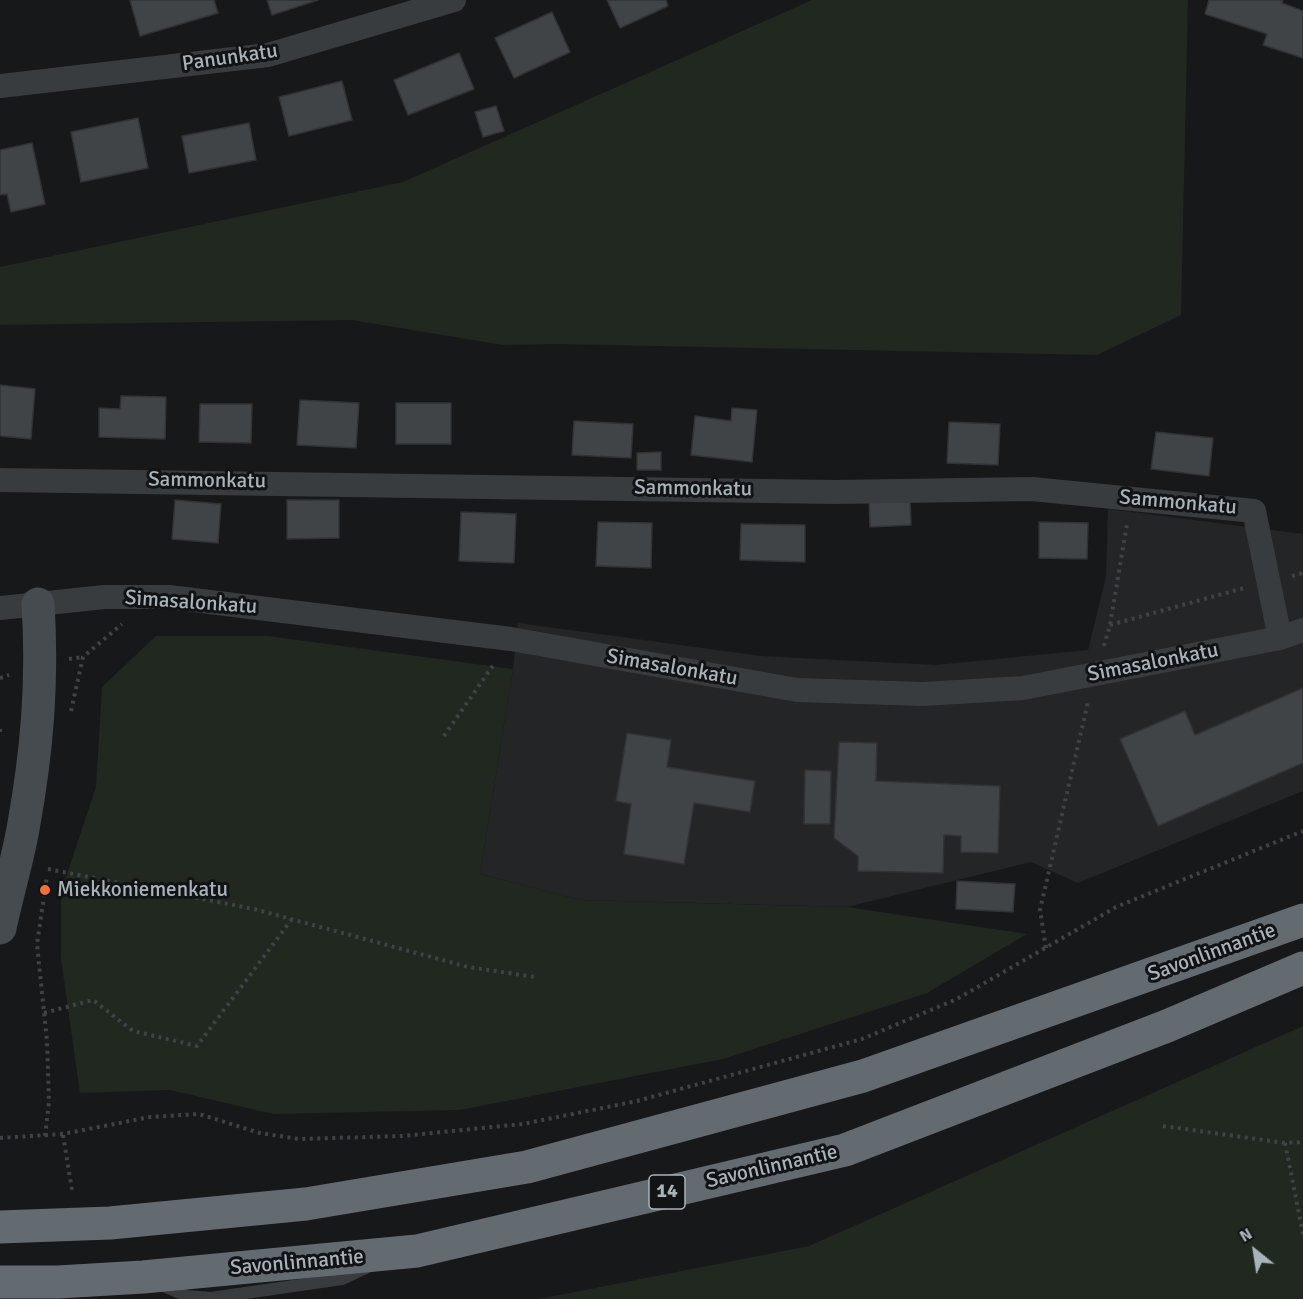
<!DOCTYPE html>
<style>
body{margin:0}
#map{position:relative;width:1303px;height:1299px;overflow:hidden;background:#17181a;font-family:Signika,sans-serif}
canvas{display:block}
.north{position:absolute;left:1225px;top:1221px;width:60px;height:60px;-webkit-text-stroke:4px #121315;paint-order:stroke;rotate:330deg;font-size:16px;font-weight:700;line-height:24px;text-align:center;color:#a9b4ba}
.north::after{content:'';display:block;margin:auto;width:21px;height:27px;background:#a9b4ba;clip-path:polygon(50% 0,100% 100%,50% 72%,0 100%)}
</style>
<div id="map">
<canvas width="1303" height="1299"></canvas>
<div class="north">N</div>
</div>
<script>
const g = document.querySelector('canvas').getContext('2d');
g.lineJoin = 'round';
function paint(path, color) {
  g.fillStyle = color;
  g.fill(path, 'evenodd');
}
function strokePath(path, color, width, dash) {
  g.strokeStyle = color;
  g.lineWidth = width;
  g.lineCap = dash ? 'butt' : 'round';
  g.setLineDash(dash || []);
  g.stroke(path);
}
function label(font, color, halo, rows, align = 'center') {
  g.font = font + ' Signika,sans-serif';
  g.lineWidth = 6;
  g.setLineDash([]);
  g.textBaseline = 'middle';
  g.strokeStyle = halo;
  g.fillStyle = color;
  for (const [text, x, y, turn = 0] of rows) {
    g.save();
    g.translate(x, y);
    g.rotate((+turn || 0) * Math.PI / 180);
    g.textAlign = isNaN(turn) ? turn : align;
    if (halo) g.strokeText(text, 0, 0);
    g.fillText(text, 0, 0);
    g.restore();
  }
}
const built = new Path2D(`
 M1108,509L1303,534V791L1078,883L1031,862L847,907L581,900L480,874L513,669L518,623L762,656L936,665L1088,650L1106,577Z`);
const green = new Path2D(`
 M812,0H1188L1181,315L1097,355L558,344L503,345L352,320L0,325V267L403,182Z
 M156,636H268L513,669L480,874L581,900L847,907L1027,934L927,993L723,1059L460,1110L273,1114L170,1090L80,1093L61,959V892L96,787L102,687Z
 M1303,1026V1299H539L809,1246Z`);
const building = new Path2D(`
 M130,0H214L218,13L140,36Z
 M267,0H318L272,15Z
 M607,0H666L668,6L620,28Z
 M1209,0H1283L1282,3L1303,11V58L1263,45L1267,34L1205,14Z
 M552,12L570,52L514,78L495,38Z
 M459,53L474,89L408,115L394,80Z
 M342,81L352,120L289,136L279,97Z
 M496,106L504,131L483,137L475,112Z
 M138,118L148,168L81,182L71,132Z
 M249,123L256,160L189,173L182,136Z
 M32,143L45,204L11,212L7,194L0,195V150Z
 M0,385L35,389L31,439L0,436Z
 M121,396L166,397L165,439L99,437V408L120,409Z
 M300,400L359,403L356,448L297,445Z
 M396,403H451V444H396Z
 M200,404H252L251,443L199,442Z
 M732,408L757,410L752,462L691,455L695,416L731,421Z
 M574,421L633,424L631,458L572,455Z
 M949,422L1000,424L998,465L947,463Z
 M1156,432L1213,438L1209,476L1151,469Z
 M661,452V470H637V453Z
 M910,499L911,525L870,527L869,500Z
 M175,500L221,504L218,543L172,539Z
 M287,500H339V538L287,539Z
 M461,512L516,514L514,563L459,561Z
 M598,522L652,523L651,568L596,566Z
 M1039,522L1088,523L1087,559L1039,558Z
 M741,524L805,525V562L740,560Z
 M1303,688V763L1158,826L1120,739L1185,711L1195,735Z
 M627,733L671,740L667,767L755,781L750,812L694,803L684,864L624,854L631,804L616,801Z
 M839,742L877,743L876,781L1000,786L998,853L961,852V836L944,835L943,873L858,871V856L834,838Z
 M805,770L831,771L830,824H804Z
 M957,881L1015,884L1013,912L956,909Z`);
const path = new Path2D(`
 M1292,576L1303,573
 M1110,625L1244,588
 M1104,646L1110,625L1127,524
 M69,659L83,657
 M0,678L9,675
 M71,711L83,657L122,624
 M0,729V732
 M444,736L494,664
 M48,869L254,909L468,967L535,977
 M1046,948L1040,910L1088,702
 M44,1013L93,1000L133,1031L197,1046L292,919
 M1163,1126L1285,1143L1303,1142
 M63,1135L72,1190
 M45,1136L49,1102L47,1041L37,944L47,876
 M0,1138L63,1134L150,1117L199,1114L260,1133L299,1139L402,1136L523,1124L637,1101L862,1039L957,999L1116,907L1303,831
 M1285,1143L1303,1234`);
const lane = new Path2D(`
 M161,1285L187,1296L211,1298L342,1279L370,1266`);
const street = new Path2D(`
 M0,86L268,55L454,0
 M0,480L834,492L1032,489L1254,511L1280,638
 M0,608L104,597H169L511,639L797,690L923,694L1023,688L1280,638L1303,630`);
const secondary = new Path2D(`
 M0,928C7,895 17,862 23,829C37,752 43,682 38,604`);
const highway = new Path2D(`
 M0,1227L110,1223L306,1204L527,1167L863,1076L1303,920
 M0,1282H58L143,1277L417,1251L845,1150L1167,1026L1303,968`);
const markers = [
 [45,890,6,"#f67033"]
];
const shields = [
 [667,1192,36]
];
const shieldNames = [
 ["14",667,1192]
];
const streetNames = [
 ["Panunkatu",230,58,-8],
 ["Sammonkatu",207,481,1],
 ["Sammonkatu",693,489,1],
 ["Sammonkatu",1178,503,5],
 ["Simasalonkatu",191,603,4],
 ["Simasalonkatu",1153,663,-11],
 ["Simasalonkatu",672,668,10],
 ["Savonlinnantie",1212,953,-20],
 ["Savonlinnantie",772,1167,-13],
 ["Savonlinnantie",297,1263,-5]
];
const poiNames = [
 ["Miekkoniemenkatu",57,890]
];
paint(built, '#232527');
paint(green, '#21281f');
paint(building, '#414447');
strokePath(building, '#313336', 1.5);
strokePath(path, '#3e4346', 4, [3, 4.5]);
strokePath(lane, '#383c3f', 12);
strokePath(street, '#383c3f', 24);
strokePath(secondary, '#464b4f', 33);
strokePath(highway, '#646b70', 33);
for (const [x, y, r, color] of markers) {
  const dot = new Path2D();
  dot.arc(x, y, r, 0, 2 * Math.PI);
  g.fillStyle = color;
  g.fill(dot);
  strokePath(dot, '#121315', 2);
}
for (const [x, y, w] of shields) {
  const box = new Path2D();
  box.roundRect(x - w / 2, y - 17, w, 34, 4.5);
  g.fillStyle = '#121315';
  g.fill(box);
  strokePath(box, '#a9b4ba', 1.5);
}
label('bold 20px', '#a9b4ba', null, shieldNames);
label('21px', '#a9b4ba', '#121315', streetNames);
label('21px', '#a9b4ba', '#121315', poiNames, 'left');
</script>
